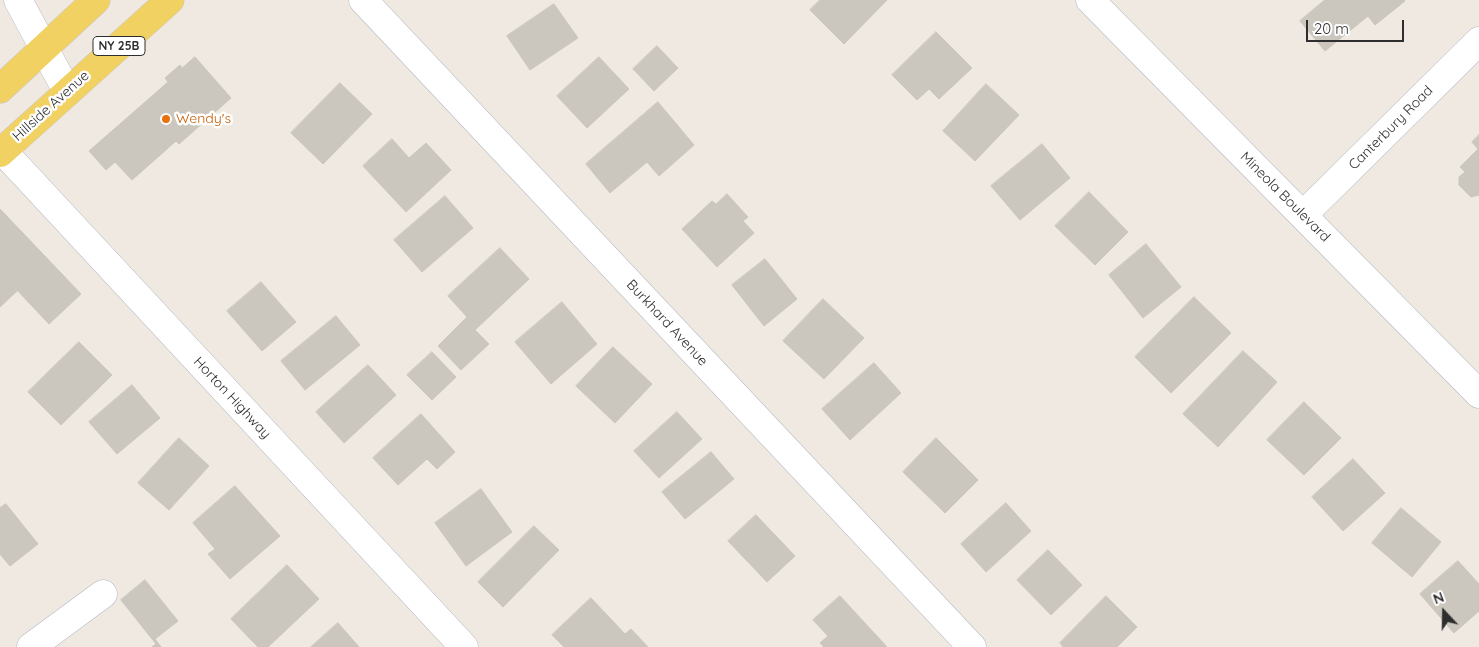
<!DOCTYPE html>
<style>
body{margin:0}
#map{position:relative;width:1479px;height:647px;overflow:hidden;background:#efe9e1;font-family:Quicksand,sans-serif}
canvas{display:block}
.north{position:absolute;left:1419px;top:587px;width:50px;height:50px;-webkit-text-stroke:4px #fff;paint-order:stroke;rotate:339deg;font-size:14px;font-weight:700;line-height:20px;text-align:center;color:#2e2e2e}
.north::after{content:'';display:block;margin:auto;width:18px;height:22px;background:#2e2e2e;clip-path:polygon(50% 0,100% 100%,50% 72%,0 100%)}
.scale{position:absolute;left:1306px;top:20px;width:98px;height:22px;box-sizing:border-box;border:2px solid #2e2e2e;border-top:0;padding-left:6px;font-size:15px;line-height:18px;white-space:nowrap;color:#2e2e2e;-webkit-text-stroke:4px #fff;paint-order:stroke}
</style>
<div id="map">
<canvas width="1479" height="647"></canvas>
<div class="north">N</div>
<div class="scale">20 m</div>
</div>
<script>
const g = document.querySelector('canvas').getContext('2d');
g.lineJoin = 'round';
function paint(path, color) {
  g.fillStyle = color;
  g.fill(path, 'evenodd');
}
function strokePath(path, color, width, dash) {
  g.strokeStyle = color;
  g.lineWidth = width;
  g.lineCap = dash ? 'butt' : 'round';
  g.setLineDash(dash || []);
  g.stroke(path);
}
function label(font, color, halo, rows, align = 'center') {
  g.font = font + ' Quicksand,sans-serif';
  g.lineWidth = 5;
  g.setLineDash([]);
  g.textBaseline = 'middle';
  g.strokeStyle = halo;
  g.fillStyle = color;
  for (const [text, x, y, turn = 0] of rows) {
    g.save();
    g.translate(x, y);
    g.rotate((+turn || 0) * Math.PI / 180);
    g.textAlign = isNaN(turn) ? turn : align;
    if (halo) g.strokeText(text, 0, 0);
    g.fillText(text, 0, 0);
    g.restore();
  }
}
const building = new Path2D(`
 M820,0H887L844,44L810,10Z
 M1325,0H1404L1405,1L1375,25L1368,16L1325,51L1300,21Z
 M554,4L578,38L530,70L507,36Z
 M936,32L972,68L939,99L929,89L917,100L892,75Z
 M657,46L678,68L654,91L633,69Z
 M195,57L231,98L179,144L176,141L132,180L115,162L106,170L89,151L168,82L165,78L180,65L182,68Z
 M599,57L629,89L587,128L557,96Z
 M340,83L372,114L323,164L291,133Z
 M986,84L1019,115L975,161L943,131Z
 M658,102L694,145L659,176L647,162L610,193L586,164Z
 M1479,135V195L1471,197L1459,185V177L1465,172L1460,167L1478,149L1472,142Z
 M392,139L409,158L426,143L451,170L406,212L363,166Z
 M1042,144L1070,178L1020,220L991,186Z
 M1089,192L1128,232L1095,265L1055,226Z
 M727,194L748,217L743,221L754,233L717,267L682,229L712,201L716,204Z
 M445,196L473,228L422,272L394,240Z
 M0,209L81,294L49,324L0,272Z
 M1146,244L1181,287L1143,318L1109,275Z
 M500,248L529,279L475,330L489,344L461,370L438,346L467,317L448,296Z
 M765,259L797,299L764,326L732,285Z
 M0,272L17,291L0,307Z
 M261,282L296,322L262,351L227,311Z
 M1194,297L1231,333L1171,393L1135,357Z
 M823,299L864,338L824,379L783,341Z
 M562,302L597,344L551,384L515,342Z
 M336,316L360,345L305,390L281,361Z
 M79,342L112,375L61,425L28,392Z
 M613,347L652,384L615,423L576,386Z
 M1243,351L1277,382L1218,447L1183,414Z
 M432,352L456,377L432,400L407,375Z
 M874,363L901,393L850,440L822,409Z
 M368,365L396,395L344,443L316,412Z
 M132,385L160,418L117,454L89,422Z
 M1304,402L1341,438L1304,475L1267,440Z
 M677,412L702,439L659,478L634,451Z
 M421,414L455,452L437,469L427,459L398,485L373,458Z
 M179,438L209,466L169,510L138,483Z
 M936,438L978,480L945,513L903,472Z
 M711,452L734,479L685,519L662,492Z
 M1353,459L1385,493L1343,531L1312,497Z
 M235,486L280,536L230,579L208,554L215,549L193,523Z
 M481,489L512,532L466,566L435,523Z
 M1006,503L1031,531L986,572L961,544Z
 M6,504L38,544L10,566L0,554V508Z
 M1401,508L1441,542L1412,577L1372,543Z
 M756,515L795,556L767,582L728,541Z
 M534,526L559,550L503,607L478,582Z
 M1048,550L1082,585L1051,615L1017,580Z
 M1458,561L1479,584V611L1454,633L1420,594Z
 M287,565L319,599L268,647H258L231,619Z
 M145,580L178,621L155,639L161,647H152L156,644L121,600Z
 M840,596L887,647H824L820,643L828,636L813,620Z
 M1106,596L1137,627L1117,647H1063L1060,643Z
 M591,598L625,634L631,629L648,647H564L552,635Z
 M338,623L359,647H311Z`);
const minor = new Path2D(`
 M18,0L67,91
 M363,0L972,647
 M0,148L464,647
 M1303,215L1479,41
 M31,647L103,594`);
const secondary = new Path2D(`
 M1090,0L1479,394`);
const primary = new Path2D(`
 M0,89L96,0
 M0,153L170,0`);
const markers = [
 [166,119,5,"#e8710a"]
];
const shields = [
 [119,46,52]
];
const shieldNames = [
 ["NY 25B",119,46]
];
const streetNames = [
 ["Hillside Avenue",51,106,-42],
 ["Canterbury Road",1391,128,-45],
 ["Mineola Boulevard",1285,197,45],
 ["Burkhard Avenue",667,323,47],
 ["Horton Highway",232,398,47]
];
const foodNames = [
 ["Wendy's",176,119]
];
paint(building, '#cbc7bf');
strokePath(building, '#cbc5ba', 1);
strokePath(minor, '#b4b7c1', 29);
strokePath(secondary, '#b4b7c1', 29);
strokePath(primary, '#c9c9c9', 29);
strokePath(minor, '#fff', 28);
strokePath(secondary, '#fff', 28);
strokePath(primary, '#f2d163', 28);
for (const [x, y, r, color] of markers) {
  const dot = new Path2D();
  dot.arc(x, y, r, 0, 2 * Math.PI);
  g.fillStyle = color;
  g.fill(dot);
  strokePath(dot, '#fff', 2);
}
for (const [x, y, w] of shields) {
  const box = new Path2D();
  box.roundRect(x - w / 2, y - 9.5, w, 19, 4);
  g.fillStyle = '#fff';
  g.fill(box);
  strokePath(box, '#2e2e2e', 1);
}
label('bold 12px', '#2e2e2e', null, shieldNames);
label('14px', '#2e2e2e', '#fff', streetNames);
label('14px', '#c56008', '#fff', foodNames, 'left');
</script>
